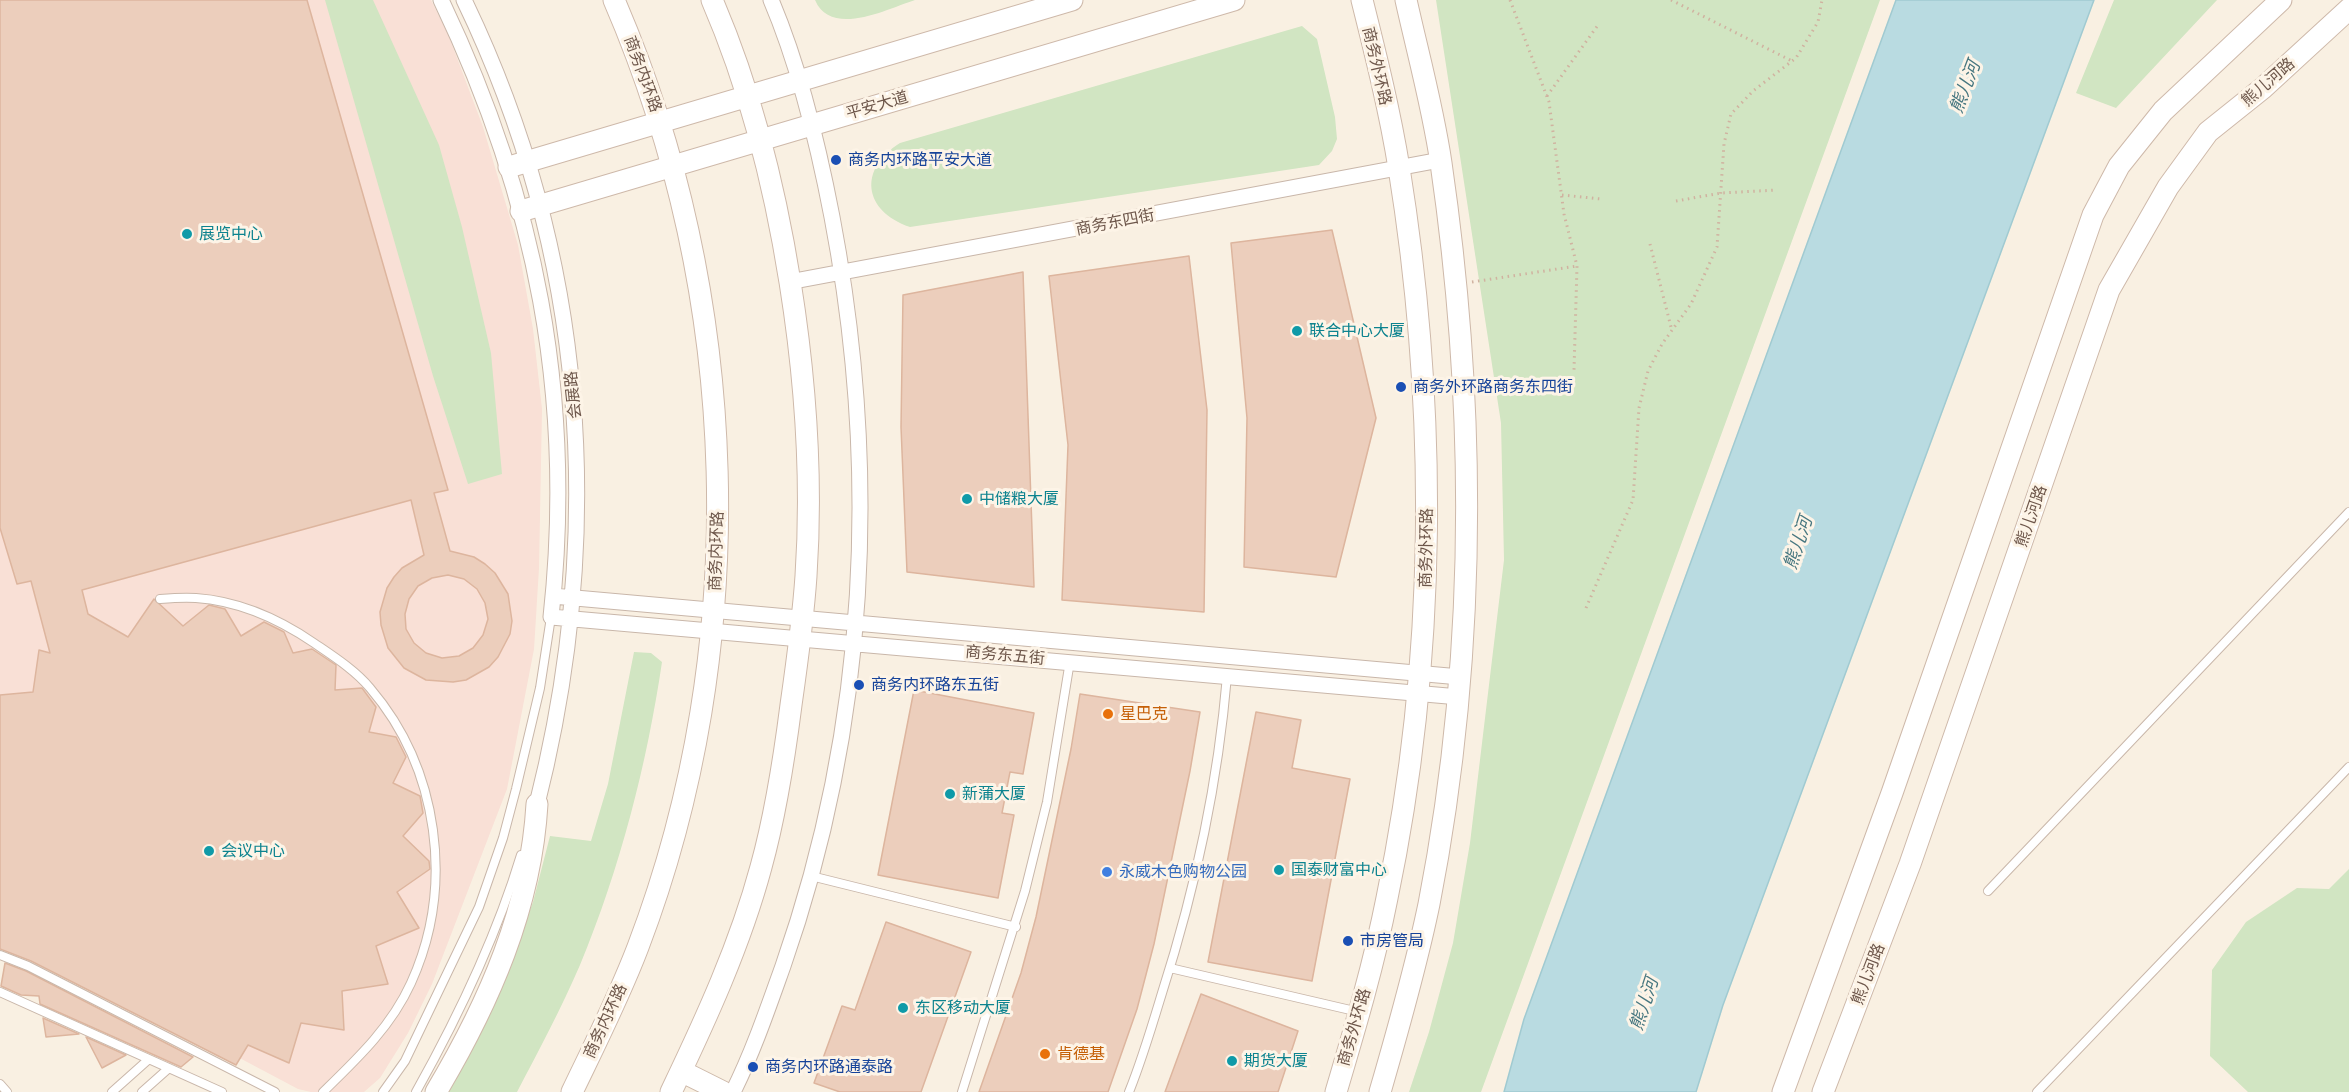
<!DOCTYPE html>
<meta charset="utf-8">
<style>
body{margin:0}
canvas{display:block;background:#f9f0e2}
</style>
<canvas width="2349" height="1092"></canvas>
<script>
const g = document.querySelector('canvas').getContext('2d');
g.lineJoin = 'round';
function paint(path, color) {
  g.fillStyle = color;
  g.fill(path, 'evenodd');
}
function strokePath(path, color, width, dash) {
  g.strokeStyle = color;
  g.lineWidth = width;
  g.lineCap = dash ? 'butt' : 'round';
  g.setLineDash(dash || []);
  g.stroke(path);
}
function label(font, color, halo, rows, align = 'center') {
  g.font = font + ' Commissioner,"Noto Sans SC",sans-serif';
  g.lineWidth = 6;
  g.setLineDash([]);
  g.textBaseline = 'middle';
  g.strokeStyle = halo;
  g.fillStyle = color;
  for (const [text, x, y, turn = 0] of rows) {
    g.save();
    g.translate(x, y);
    g.rotate((+turn || 0) * Math.PI / 180);
    g.textAlign = isNaN(turn) ? turn : align;
    if (halo) g.strokeText(text, 0, 0);
    g.fillText(text, 0, 0);
    g.restore();
  }
}
const commercial = new Path2D(`
 M0,0H431L448,34L483,127L518,245L533,329L542,409L539,568L534,649L507,789L432,984L408,1033L380,1078L364,1092H311L298,1089L0,931Z`);
const green = new Path2D(`
 M325,0H373L439,145L462,227L491,353L502,474L468,484L433,376Z
 M815,0H915C887,9 831,38 815,0Z
 M1436,0H1880L1481,1092H1409L1429,1032L1453,943L1470,843L1504,560L1501,423Z
 M2114,0H2217L2116,108L2076,93Z
 M1302,26L1317,39L1335,117L1337,139L1332,151L1319,165L910,227C863,211 858,169 900,143Z
 M634,652L651,653L662,662C647,764 620,869 580,965C561,1009 539,1050 517,1092H447L506,974L533,902L550,836L591,841L608,784Z
 M2349,869V1092H2248L2210,1056L2212,970L2246,922L2297,888L2329,889Z`);
const water = new Path2D(`
 M1896,0H2094L1723,1005L1696,1092H1504L1524,1019Z`);
const building = new Path2D(`
 M0,0H307L448,490L434,493L450,551L474,557L485,564L495,573L508,594L512,621L510,634L498,657L489,667L466,680L453,682L426,680L404,668L388,648L381,625L380,612L387,588L394,577L402,568L424,555L411,500L82,590L88,614L128,637L154,599L183,626L209,605L225,609L241,636L264,622L284,632L293,653L312,649L336,665L335,690L362,688L376,707L369,732L396,737L406,757L393,783L420,796L423,813L403,836L429,861L430,869L397,892L419,928L376,946L388,984L342,991L344,1030L301,1023L289,1063L248,1045L236,1065L31,961L0,949V695L33,692L39,650L50,653L31,581L17,584L0,528ZM448,575L464,579L477,589L485,603L488,619L483,635L473,648L459,656L442,658L426,653L414,643L406,629L405,614L409,599L418,586L432,578Z
 M1332,230L1376,418L1336,577L1244,567L1247,418L1231,243Z
 M1189,256L1207,410L1204,612L1062,600L1068,445L1049,276Z
 M1023,272L1034,587L907,572L901,427L903,295Z
 M914,690L1034,713L1023,774L1010,772L1002,813L1014,815L998,898L878,875Z
 M1080,694L1200,712L1190,771L1154,944L1137,1009L1108,1092H979L1021,973L1036,917L1071,749Z
 M1256,712L1301,720L1292,768L1350,779L1312,981L1208,962Z
 M886,922L971,952L921,1092H840L814,1083L842,1006L855,1010Z
 M5,963L26,971L193,1057L181,1067L40,1004L39,996L21,995L1,986Z
 M1201,994L1298,1031L1278,1092H1165Z
 M43,1018L79,1034L46,1037Z
 M86,1037L126,1055L102,1068Z`);
const path = new Path2D(`
 M1510,0L1549,102L1564,214L1577,266L1574,370
 M1671,0L1792,61
 M1547,96L1598,25
 M1562,195L1601,199
 M1676,201L1721,193L1777,190
 M1650,244L1672,331
 M1472,282L1577,266
 M1586,608L1633,500L1639,408L1648,371L1662,344L1691,304L1717,247L1724,144L1731,114L1753,91L1796,58L1818,22L1822,0`);
const lane = new Path2D(`
 M160,599C172,598 184,597 196,598C239,601 279,619 314,643C333,656 355,670 370,688C439,769 455,886 411,983C391,1027 357,1059 323,1092
 M811,876L1016,927
 M1988,891L2349,512
 M0,955L28,966L275,1092
 M1170,968L1359,1012
 M0,992L222,1092
 M0,1084L7,1092
 M112,1092L149,1059
 M142,1092L169,1068
 M383,1092L405,1061L479,907L503,838L516,789L540,688L551,617
 M416,1092C458,1017 496,938 521,855
 M962,1092L1025,891L1047,802L1070,661
 M1129,1092C1142,1060 1152,1026 1162,993C1195,890 1218,783 1227,676
 M2037,1092L2349,767`);
const street = new Path2D(`
 M441,0C536,198 575,398 551,617L1459,697
 M464,0C587,255 606,531 537,804
 M789,282L1440,160
 M553,596L1460,677
 M733,1092C753,1052 768,1008 783,966C868,723 880,469 832,217C818,144 800,68 771,0`);
const secondary = new Path2D(`
 M509,167L1072,0
 M521,211L1234,0
 M681,1071L723,1092
 M436,1092C489,1003 531,908 537,804
 M572,1092C595,1044 619,997 638,947C753,645 742,296 614,0
 M671,1092C706,1019 740,945 761,867C776,813 784,760 791,705C797,663 803,620 806,576C818,398 783,164 712,0
 M1336,1092C1355,1028 1374,964 1387,898C1437,659 1438,410 1399,168C1390,112 1376,56 1362,0
 M1380,1092C1398,1030 1416,967 1429,904C1477,658 1477,410 1441,163C1433,108 1418,54 1406,0
 M1783,1092L1892,793L2093,215L2119,166L2163,111L2281,0
 M1823,1092L1910,864L2109,290L2168,187L2208,132L2263,88L2349,9`);
const markers = [
 [836,160,6,"#1a4fb4"],
 [187,234,6,"#0f9aa8"],
 [1297,331,6,"#0f9aa8"],
 [1401,387,6,"#1a4fb4"],
 [967,499,6,"#0f9aa8"],
 [859,685,6,"#1a4fb4"],
 [1108,714,6,"#e8710a"],
 [950,794,6,"#0f9aa8"],
 [209,851,6,"#0f9aa8"],
 [1279,870,6,"#0f9aa8"],
 [1107,872,6,"#3f7fe0"],
 [1348,941,6,"#1a4fb4"],
 [903,1008,6,"#0f9aa8"],
 [1045,1054,6,"#e8710a"],
 [1232,1061,6,"#0f9aa8"],
 [753,1067,6,"#1a4fb4"]
];
const streetNames = [
 ["商务外环路",1377,66,77],
 ["商务内环路",643,74,70],
 ["熊儿河路",2268,82,-41],
 ["平安大道",877,105,-16],
 ["商务东四街",1115,222,-11],
 ["会展路",573,395,-96],
 ["熊儿河路",2031,516,-71],
 ["商务外环路",1426,548,-89],
 ["商务内环路",716,551,-88],
 ["商务东五街",1005,655,5],
 ["熊儿河路",1868,974,-69],
 ["商务内环路",605,1021,-65],
 ["商务外环路",1354,1027,-74]
];
const transitNames = [
 ["商务内环路平安大道",848,160],
 ["商务外环路商务东四街",1413,387],
 ["商务内环路东五街",871,685],
 ["市房管局",1360,941],
 ["商务内环路通泰路",765,1067]
];
const cultureNames = [
 ["展览中心",199,234],
 ["联合中心大厦",1309,331],
 ["中储粮大厦",979,499],
 ["新蒲大厦",962,794],
 ["会议中心",221,851],
 ["国泰财富中心",1291,870],
 ["东区移动大厦",915,1008],
 ["期货大厦",1244,1061]
];
const foodNames = [
 ["星巴克",1120,714],
 ["肯德基",1057,1054]
];
const shopNames = [
 ["永威木色购物公园",1119,872]
];
const waterNames = [
 ["熊儿河",1965,87,-69],
 ["熊儿河",1798,543,-72],
 ["熊儿河",1644,1004,-72]
];
paint(commercial, '#f9e0d6');
paint(green, '#d1e5c2');
paint(water, '#b9dbe1');
strokePath(water, '#a0cad1', 1.5);
paint(building, '#eccebc');
strokePath(building, '#ddb59e', 1.5);
strokePath(lane, '#c9b7aa', 10);
strokePath(street, '#c9b7aa', 17);
strokePath(secondary, '#ceb9aa', 23);
strokePath(path, '#d0b2a0', 3, [1.5, 4.5]);
strokePath(lane, '#fff', 8);
strokePath(street, '#fff', 15);
strokePath(secondary, '#fff', 21);
for (const [x, y, r, color] of markers) {
  const dot = new Path2D();
  dot.arc(x, y, r, 0, 2 * Math.PI);
  g.fillStyle = color;
  g.fill(dot);
  strokePath(dot, '#fdf4e7', 2);
}
label('16px', '#6e574b', '#fdf4e7', streetNames);
label('16px', '#164399', '#fdf4e7', transitNames, 'left');
label('16px', '#0d838f', '#fdf4e7', cultureNames, 'left');
label('16px', '#c56008', '#fdf4e7', foodNames, 'left');
label('16px', '#366cbe', '#fdf4e7', shopNames, 'left');
label('italic 18px', '#477780', '#fdf4e7', waterNames);
</script>
